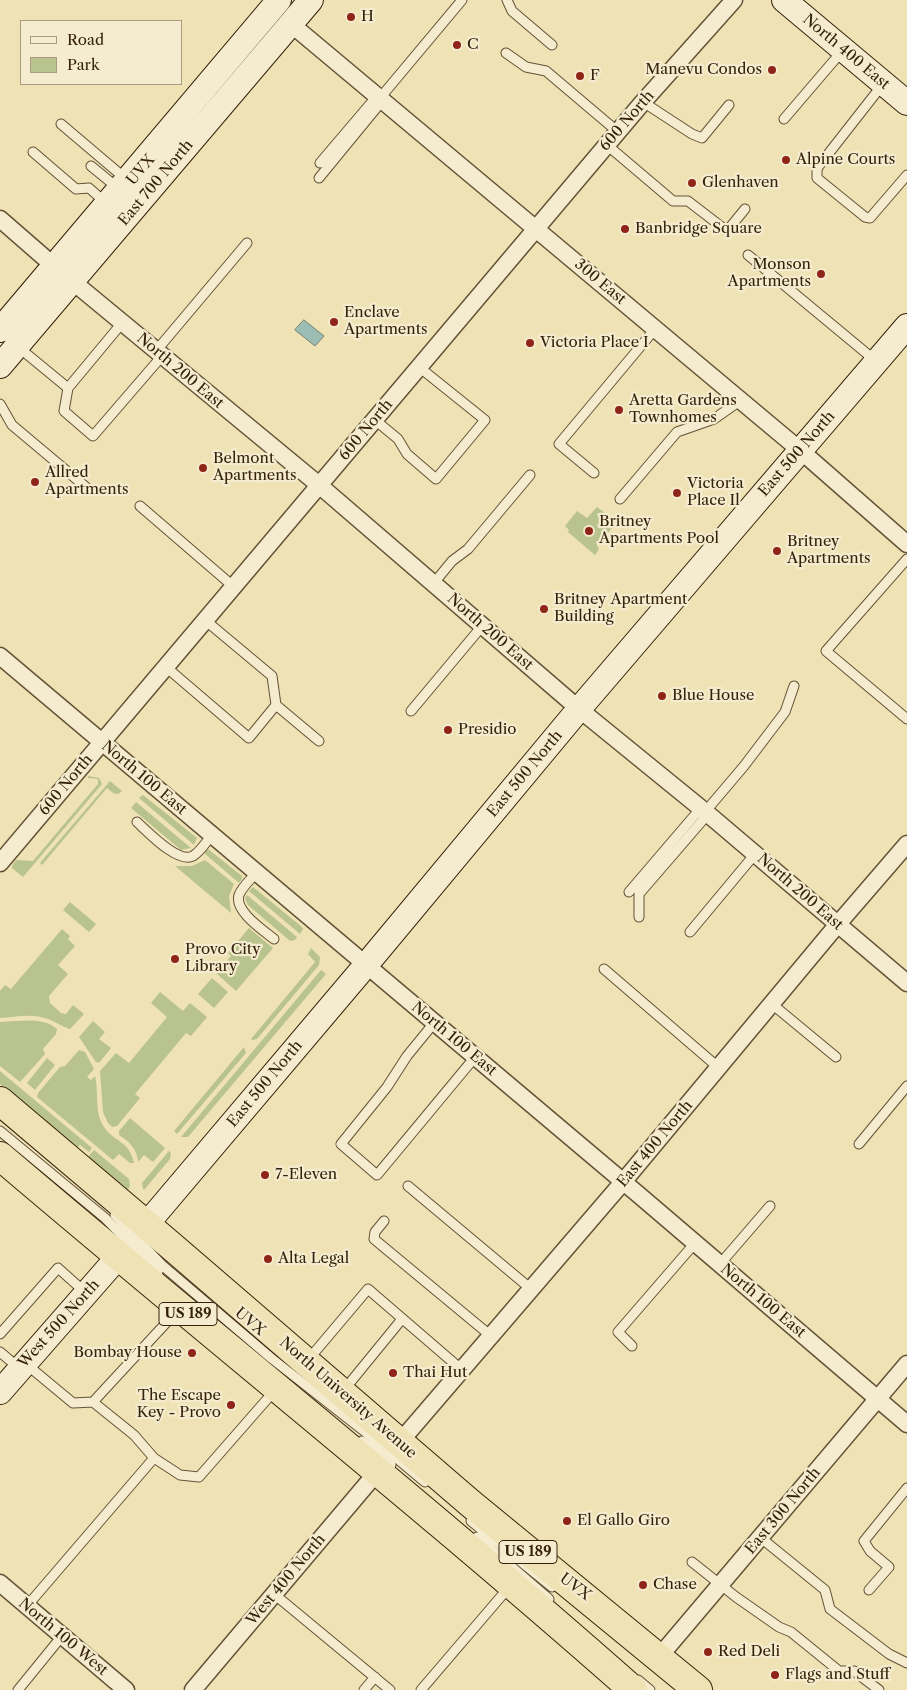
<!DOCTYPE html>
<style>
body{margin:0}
#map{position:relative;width:907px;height:1690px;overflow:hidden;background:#efe2b5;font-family:"Libre Caslon Text",serif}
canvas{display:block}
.legend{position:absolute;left:20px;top:20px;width:162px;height:65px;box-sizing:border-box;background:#f5eccf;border:1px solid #a99b81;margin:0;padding:6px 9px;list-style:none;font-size:15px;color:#36220b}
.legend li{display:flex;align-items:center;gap:10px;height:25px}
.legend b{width:25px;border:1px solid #a99b81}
</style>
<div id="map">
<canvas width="907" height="1690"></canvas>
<ul class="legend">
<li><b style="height:6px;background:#f5eccf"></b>Road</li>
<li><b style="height:14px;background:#b9c38d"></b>Park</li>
</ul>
</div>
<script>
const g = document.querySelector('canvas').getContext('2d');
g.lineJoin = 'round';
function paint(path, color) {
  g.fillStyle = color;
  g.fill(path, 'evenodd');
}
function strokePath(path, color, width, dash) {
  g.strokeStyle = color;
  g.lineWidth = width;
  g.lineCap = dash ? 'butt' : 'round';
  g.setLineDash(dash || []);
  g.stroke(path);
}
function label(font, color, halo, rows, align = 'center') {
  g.font = font + ' "Libre Caslon Text",serif';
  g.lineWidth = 4.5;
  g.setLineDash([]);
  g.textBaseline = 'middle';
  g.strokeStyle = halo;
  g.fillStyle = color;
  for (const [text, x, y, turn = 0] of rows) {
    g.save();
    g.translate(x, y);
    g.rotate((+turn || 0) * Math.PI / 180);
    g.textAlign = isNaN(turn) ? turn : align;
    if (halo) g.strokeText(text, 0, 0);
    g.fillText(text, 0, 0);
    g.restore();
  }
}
const green = new Path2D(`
 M597,507L617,522L597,546L599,549L595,555L568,532L569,530L565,526L577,511L587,518Z
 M88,776L99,778L102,784L23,877L12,868V866L16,860L33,861L98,784V779L88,778Z
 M110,781L122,791L118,794L113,793L107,788L42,865L40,863Z
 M143,795L197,838L194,845L139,798Z
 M136,802L191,848L181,850L131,808Z
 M208,849L242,876V879L239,883L204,853Z
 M205,860L234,884L229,896L231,913L175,866H192Z
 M253,887L302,927L303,929L300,934L249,891Z
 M247,895L297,937L295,940L290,941L248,905L245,898Z
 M70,902L96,924L89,932L63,910Z
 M249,928L273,948L236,991L216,973L231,956L228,953Z
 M62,929L70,936L68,939L75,946L58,965L68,974L49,996L50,1003L61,1013L66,1014L73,1005L84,1014L70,1029C63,1027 56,1022 48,1019C32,1013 16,1017 0,1018V991L5,985L11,989Z
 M311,948L320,957L319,965L257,1039L253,1040L251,1039L315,962L308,954Z
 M321,970L326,974L188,1137H181Z
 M212,978L228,992L214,1008L198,994Z
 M160,992L183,1011L190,1003L207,1017L191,1036L186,1033L135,1094L140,1098L117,1126L112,1127L108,1123L103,1112L100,1071L116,1053L129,1063L167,1017L151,1003Z
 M15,1021C29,1020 46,1019 57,1029L56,1034L43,1049L45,1054L20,1082L0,1066V1022Z
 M93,1021L105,1032L99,1039L111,1048L99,1063L96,1062L79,1037Z
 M244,1047L246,1053L177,1134L174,1131Z
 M79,1050L85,1052L94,1069L87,1077L91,1080L95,1076C99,1093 94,1112 104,1127C115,1143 129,1140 134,1163H130L119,1154L113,1160L37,1097L38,1093L60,1067L65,1066Z
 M47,1058L55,1065L35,1090L27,1083Z
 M0,1071L92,1148L89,1152L80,1145L75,1150L0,1084Z
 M130,1118L165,1148L153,1162L144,1155L138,1162C137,1149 130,1142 119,1135V1131Z
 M94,1150L129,1179L130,1186L126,1193L86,1159Z
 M169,1151L171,1153L170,1159L144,1190L143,1189L142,1183Z`);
const water = new Path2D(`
 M304,320L324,336L315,346L295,330Z`);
const lane = new Path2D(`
 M507,0L512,11L552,45
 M506,53L526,67L546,71L618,132
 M883,84L818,167L817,170V178L865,217L870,218L907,175
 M380,98L462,0
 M643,102L692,134L702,138L729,105
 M784,119L843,50
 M61,124L127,180
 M607,145L673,201H688L727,231L745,209
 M33,152L76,189L89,188L106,203
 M320,163L377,96
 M91,166L119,189
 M319,178L383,100
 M748,255L877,362
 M17,346L68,388L64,411L93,436L162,356
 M156,351L247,243
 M68,388L122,323
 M0,404L12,425L87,488
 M375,420L398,439L407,454L436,479L485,420L419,367
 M594,473L559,444L655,329
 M620,499L677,432L714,419L741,400
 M140,506L234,587
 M907,559L826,651L907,719
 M434,583L452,561L468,549L530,475
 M166,667L249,738L276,705L272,676L205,620
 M276,705L319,741
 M411,711L483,625
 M705,812L744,766L785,712L794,686
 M137,822C148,832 178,864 193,856C201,851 206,842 212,835
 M256,873C251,879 242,887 239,895C234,911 263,930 274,939
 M629,892L700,809
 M639,917V894L708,814
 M690,932L755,854
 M604,969L719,1068
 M772,1004L836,1057
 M434,1023L407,1056L387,1087L341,1144L377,1175L475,1057
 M0,1131L105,1218L158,1272
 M859,1144L907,1086
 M408,1186L531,1289
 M115,1215L163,1266L271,1358L369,1435L425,1482
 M384,1221L375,1232L374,1239L491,1336
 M720,1264L770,1206
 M0,1334L58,1268L86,1293
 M632,1346L618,1332L695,1243
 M0,1352L19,1368
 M308,1360L368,1289L462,1370
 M26,1364L73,1403L93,1402L134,1435L154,1458
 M344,1390L402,1319
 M93,1402L178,1310
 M362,1441L391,1465
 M471,1521L552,1587
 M477,1537L549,1599
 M761,1538L825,1590L830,1609L889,1654L907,1663
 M692,1562L736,1597L779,1627L791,1632L839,1671H854L879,1690
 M869,1590L889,1567L870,1551L864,1541L907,1488
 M274,1594L390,1690
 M27,1606L154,1458L180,1475L199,1477L276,1389
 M638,1680L650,1690
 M18,1690L62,1636
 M364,1690L375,1677
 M421,1690L510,1586`);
const street = new Path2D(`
 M291,24L801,451L907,544
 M0,219L54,266
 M72,281L319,485L579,709L708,814L907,983
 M0,656L639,1195L907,1424
 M0,863L643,102L734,0
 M399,1443L623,1182L838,924L907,844
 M0,1583L126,1690
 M659,1657L907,1364
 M193,1690L378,1471`);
const secondary = new Path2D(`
 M784,0L907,103
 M0,330L279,0
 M0,366L311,0
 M0,1392L146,1225L366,965L579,709L907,326`);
const highway = new Path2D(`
 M0,1101L169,1244L470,1503L698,1690
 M0,1156C210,1335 426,1507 633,1690`);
const markers = [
 [351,17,5,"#8f2418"],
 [457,45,5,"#8f2418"],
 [772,70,5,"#8f2418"],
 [580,76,5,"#8f2418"],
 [786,160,5,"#8f2418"],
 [692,183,5,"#8f2418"],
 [625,229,5,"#8f2418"],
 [821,274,5,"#8f2418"],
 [334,322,5,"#8f2418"],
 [530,343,5,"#8f2418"],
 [619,410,5,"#8f2418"],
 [203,468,5,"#8f2418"],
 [35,482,5,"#8f2418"],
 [677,493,5,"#8f2418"],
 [589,531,5,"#8f2418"],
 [777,551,5,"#8f2418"],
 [544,609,5,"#8f2418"],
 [662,696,5,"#8f2418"],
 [448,730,5,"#8f2418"],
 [175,959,5,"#8f2418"],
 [265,1175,5,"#8f2418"],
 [268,1259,5,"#8f2418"],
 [192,1353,5,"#8f2418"],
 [393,1373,5,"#8f2418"],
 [231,1405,5,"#8f2418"],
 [567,1521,5,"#8f2418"],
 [643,1585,5,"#8f2418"],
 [708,1652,5,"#8f2418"],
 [775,1675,5,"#8f2418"]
];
const shields = [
 [188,1314,58],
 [528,1552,58]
];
const shieldNames = [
 ["US 189",188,1314],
 ["US 189",528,1552]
];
const poiNames = [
 ["H",361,17],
 ["C",467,45],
 ["Manevu Condos",762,70,"right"],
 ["F",590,76],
 ["Alpine Courts",796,160],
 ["Glenhaven",702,183],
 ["Banbridge Square",635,229],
 ["Monson",811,265,"right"],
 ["Apartments",811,282,"right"],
 ["Enclave",344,313],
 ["Apartments",344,330],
 ["Victoria Place I",540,343],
 ["Aretta Gardens",629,401],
 ["Townhomes",629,418],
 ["Belmont",213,459],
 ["Apartments",213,476],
 ["Allred",45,473],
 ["Apartments",45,490],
 ["Victoria",687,484],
 ["Place Il",687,501],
 ["Britney",599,522],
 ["Apartments Pool",599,539],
 ["Britney",787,542],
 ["Apartments",787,559],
 ["Britney Apartment",554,600],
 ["Building",554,617],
 ["Blue House",672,696],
 ["Presidio",458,730],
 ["Provo City",185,950],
 ["Library",185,967],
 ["7-Eleven",275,1175],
 ["Alta Legal",278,1259],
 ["Bombay House",182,1353,"right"],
 ["Thai Hut",403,1373],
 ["The Escape",221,1396,"right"],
 ["Key - Provo",221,1413,"right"],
 ["El Gallo Giro",577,1521],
 ["Chase",653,1585],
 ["Red Deli",718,1652],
 ["Flags and Stuff",785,1675]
];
const streetNames = [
 ["North 400 East",846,52,40],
 ["600 North",627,121,-49],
 ["UVX",141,170,-50],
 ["East 700 North",156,183,-50],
 ["300 East",600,282,40],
 ["North 200 East",180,371,40],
 ["600 North",366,430,-50],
 ["East 500 North",797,454,-49],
 ["North 200 East",490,632,41],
 ["East 500 North",525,774,-50],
 ["North 100 East",144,778,40],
 ["600 North",66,785,-50],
 ["North 200 East",800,892,41],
 ["North 100 East",454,1039,40],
 ["East 500 North",265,1084,-50],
 ["East 400 North",655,1144,-50],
 ["North 100 East",763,1301,40],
 ["UVX",250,1322,40],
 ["West 500 North",59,1324,-48],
 ["North University Avenue",348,1398,41],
 ["East 300 North",783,1511,-50],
 ["West 400 North",286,1580,-50],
 ["UVX",575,1587,37],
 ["North 100 West",63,1637,40]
];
paint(green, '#b9c38d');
paint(water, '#9bbdb4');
strokePath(water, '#737f70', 1);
strokePath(lane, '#645236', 11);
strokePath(street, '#645236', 19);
strokePath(secondary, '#36220b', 26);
strokePath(highway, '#36220b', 30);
strokePath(lane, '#f5eccf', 9);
strokePath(street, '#f5eccf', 16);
strokePath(secondary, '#f5eccf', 24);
strokePath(highway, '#efe2b5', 28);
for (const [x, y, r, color] of markers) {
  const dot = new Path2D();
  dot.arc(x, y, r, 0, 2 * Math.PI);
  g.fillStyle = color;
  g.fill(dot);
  strokePath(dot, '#f5eccf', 2);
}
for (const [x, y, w] of shields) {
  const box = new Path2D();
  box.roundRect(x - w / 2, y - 11.5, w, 23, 4);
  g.fillStyle = '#f5eccf';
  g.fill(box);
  strokePath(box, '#36220b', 1);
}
label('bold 14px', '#36220b', null, shieldNames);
label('15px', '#36220b', '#f5eccf', poiNames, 'left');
label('15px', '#36220b', '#f5eccf', streetNames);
</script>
